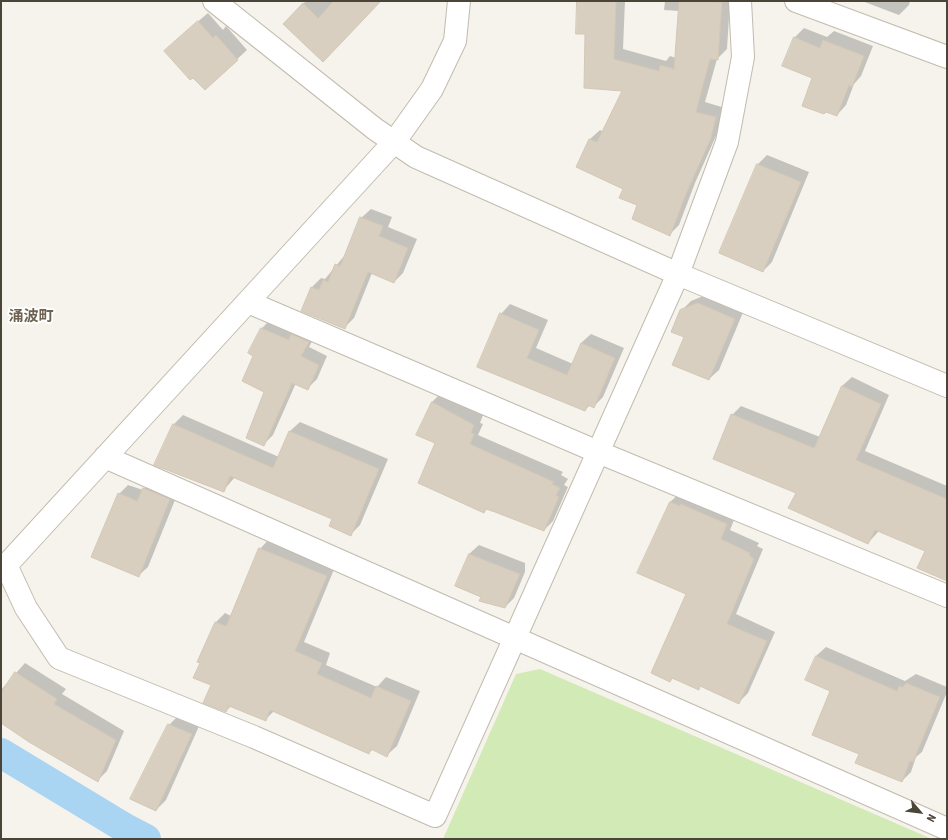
<!DOCTYPE html>
<meta charset="utf-8">
<style>
body{margin:0}
#map{position:relative;width:948px;height:840px;overflow:hidden;background:#f6f3ec;font-family:"Roboto Condensed",sans-serif}
canvas{display:block}
.frame{position:absolute;inset:0;border:2px solid #4b4439;pointer-events:none}
.north{position:absolute;left:900px;top:792px;width:40px;height:40px;-webkit-text-stroke:3px #fff;paint-order:stroke;rotate:118deg;font-size:11px;font-weight:700;line-height:16px;text-align:center;color:#4b4439}
.north::after{content:'';display:block;margin:auto;width:14px;height:18px;background:#4b4439;clip-path:polygon(50% 0,100% 100%,50% 72%,0 100%)}
</style>
<div id="map">
<canvas width="948" height="840"></canvas>
<div class="frame"></div>
<div class="north">N</div>
</div>
<script>
const g = document.querySelector('canvas').getContext('2d');
g.lineJoin = 'round';
function paint(path, color) {
  g.fillStyle = color;
  g.fill(path, 'evenodd');
}
function strokePath(path, color, width, dash) {
  g.strokeStyle = color;
  g.lineWidth = width;
  g.lineCap = dash ? 'butt' : 'round';
  g.setLineDash(dash || []);
  g.stroke(path);
}
function label(font, color, halo, rows, align = 'center') {
  g.font = font + ' "Roboto Condensed","Noto Sans JP",sans-serif';
  g.lineWidth = 3.5;
  g.setLineDash([]);
  g.textBaseline = 'middle';
  g.strokeStyle = halo;
  g.fillStyle = color;
  for (const [text, x, y, turn = 0] of rows) {
    g.save();
    g.translate(x, y);
    g.rotate((+turn || 0) * Math.PI / 180);
    g.textAlign = isNaN(turn) ? turn : align;
    if (halo) g.strokeText(text, 0, 0);
    g.fillText(text, 0, 0);
    g.restore();
  }
}
const green = new Path2D(`
 M540,669L932,839H443L516,674Z`);
const shadow = new Path2D(`
 M306,1H380L333,51L303,4Z
 M578,1H625L623,49L666,61L670,56L676,58L679,11L664,10L665,1H730L727,49L717,59L705,102L725,108L720,127L695,183L679,225L670,234L625,189L578,167L590,139L600,130L603,132L623,90L586,33Z
 M862,1H910L909,5L899,15Z
 M208,13L223,30L226,26L247,50L205,89L174,42Z
 M804,28L827,37L834,31L873,46L861,76L854,84L846,105L837,115L814,78L783,66L795,37Z
 M767,155L809,172L772,262L763,271L720,253L758,164Z
 M371,209L392,217L388,227L417,239L403,273L394,282L372,273L354,318L344,328L302,310L312,287L321,278L325,279L345,255L361,218Z
 M708,294L744,310L719,370L709,379L685,337L681,311L691,301Z
 M510,304L548,320L536,348L573,364L581,343L591,334L624,348L603,397L594,406L590,405L585,410L478,366L501,314Z
 M271,319L317,332L309,347L327,356L317,379L308,388L296,383L273,435L264,444L265,392L254,355L261,329Z
 M852,377L889,395L865,451L947,486V580L926,551L879,531L868,543L797,492L732,415L741,406L820,437L842,386Z
 M440,394L483,415L480,423L483,424L478,435L563,472L561,475L568,479L564,485L568,487L553,521L544,530L487,508L484,512L436,442L417,435L431,403Z
 M183,415L279,457L290,431L300,422L388,459L360,525L350,535L333,519L235,477L223,491L155,464L174,424Z
 M153,479L179,490L148,567L138,576L119,494L128,485L143,490Z
 M680,493L736,515L730,530L759,543L757,546L763,549L736,614L775,632L748,693L738,703L701,686L698,688L673,677L670,681L687,594L638,573L670,502Z
 M269,539L335,567L304,642L330,653L326,665L377,687L386,677L420,691L397,746L387,755L373,749L369,753L274,711L265,720L231,706L226,711L212,685L216,622L225,613L231,616L260,549Z
 M479,545L525,563V572L514,598L505,607L456,586L469,554Z
 M826,647L905,681L916,674L947,687V692L922,752L916,757L911,772L902,781L860,754L816,656Z
 M25,663L66,689L62,694L124,731L107,771L98,780L1,722V690Z
 M178,716L200,724L166,800L156,810L169,725Z`);
const canal = new Path2D(`
 M1,753L125,828L146,839`);
const building = new Path2D(`
 M334,1H381L323,62L283,24L303,3L318,18Z
 M577,1H616L614,59L659,71L660,65L674,69L679,1L722,2L718,60L710,59L696,112L716,117L711,138L686,194L670,236L632,219L637,205L619,198L623,189L576,167L589,139L597,142L622,91L584,88L585,34H576Z
 M198,21L213,38L216,35L238,60L205,90L193,78L190,80L164,51Z
 M794,37L820,48L823,40L864,56L852,87L849,85L837,116L826,112L824,114L802,106L812,78L782,66Z
 M757,164L801,182L763,272L719,253Z
 M360,217L383,226L379,236L408,248L394,283L368,272L345,329L301,311L311,287L319,290L323,280L328,282L335,264L340,266Z
 M698,303L735,319L709,380L672,365L684,337L671,332L680,310Z
 M500,313L539,330L527,358L567,375L581,343L615,358L594,408L588,405L585,411L477,367Z
 M261,328L289,340L291,334L309,342L301,356L319,365L308,390L292,383L264,446L246,438L264,392L242,381L253,356L248,353Z
 M842,386L881,404L856,460L947,499V581L917,568L925,551L875,530L868,544L788,508L796,493L713,459L731,414L814,448Z
 M432,402L474,425L471,433L474,434L470,444L554,482L552,484L560,488L556,495L559,497L544,531L495,512L486,509L484,513L418,483L435,443L416,435Z
 M173,424L273,468L289,431L379,469L351,536L329,526L332,519L230,476L224,492L154,465Z
 M143,488L170,499L139,577L91,557L118,493L137,501Z
 M670,502L680,506L681,504L727,524L721,539L750,553L749,555L754,559L727,624L767,641L739,704L700,686L699,690L672,678L670,682L651,673L686,594L637,573Z
 M259,548L327,576L295,651L322,663L317,674L371,698L376,686L411,701L387,757L371,749L369,754L270,710L266,721L229,706L226,712L203,703L211,685L193,678L200,663L197,662L215,622L226,626Z
 M469,554L520,574L505,608L479,601L481,597L455,586Z
 M816,656L897,691L899,686L903,687L906,683L940,697L913,762L910,761L902,782L855,763L859,754L812,735L830,691L805,680Z
 M15,672L57,699L54,704L116,740L98,782L29,742L1,723V693Z
 M168,724L192,734L156,811L130,799Z`);
const minor = new Path2D(`
 M214,1L375,129L416,157L678,274L947,386
 M796,1L947,57
 M248,302L598,452L947,596
 M105,457L947,829
 M6,565L26,608L59,658L254,737L435,816L678,274L727,142L743,57L740,1
 M1,571L395,141L432,89L455,41L459,1`);
const quarterNames = [
 ["涌波町",31,317]
];
paint(green, '#d2eab5');
paint(shadow, '#0003');
strokePath(canal, '#a9d4f2', 30);
paint(building, '#d8cfc1');
strokePath(building, '#d3c7b4', 1);
strokePath(minor, '#c2bbae', 24);
strokePath(minor, '#fff', 22);
label('bold 15px', '#6e6250', '#fff', quarterNames);
</script>
